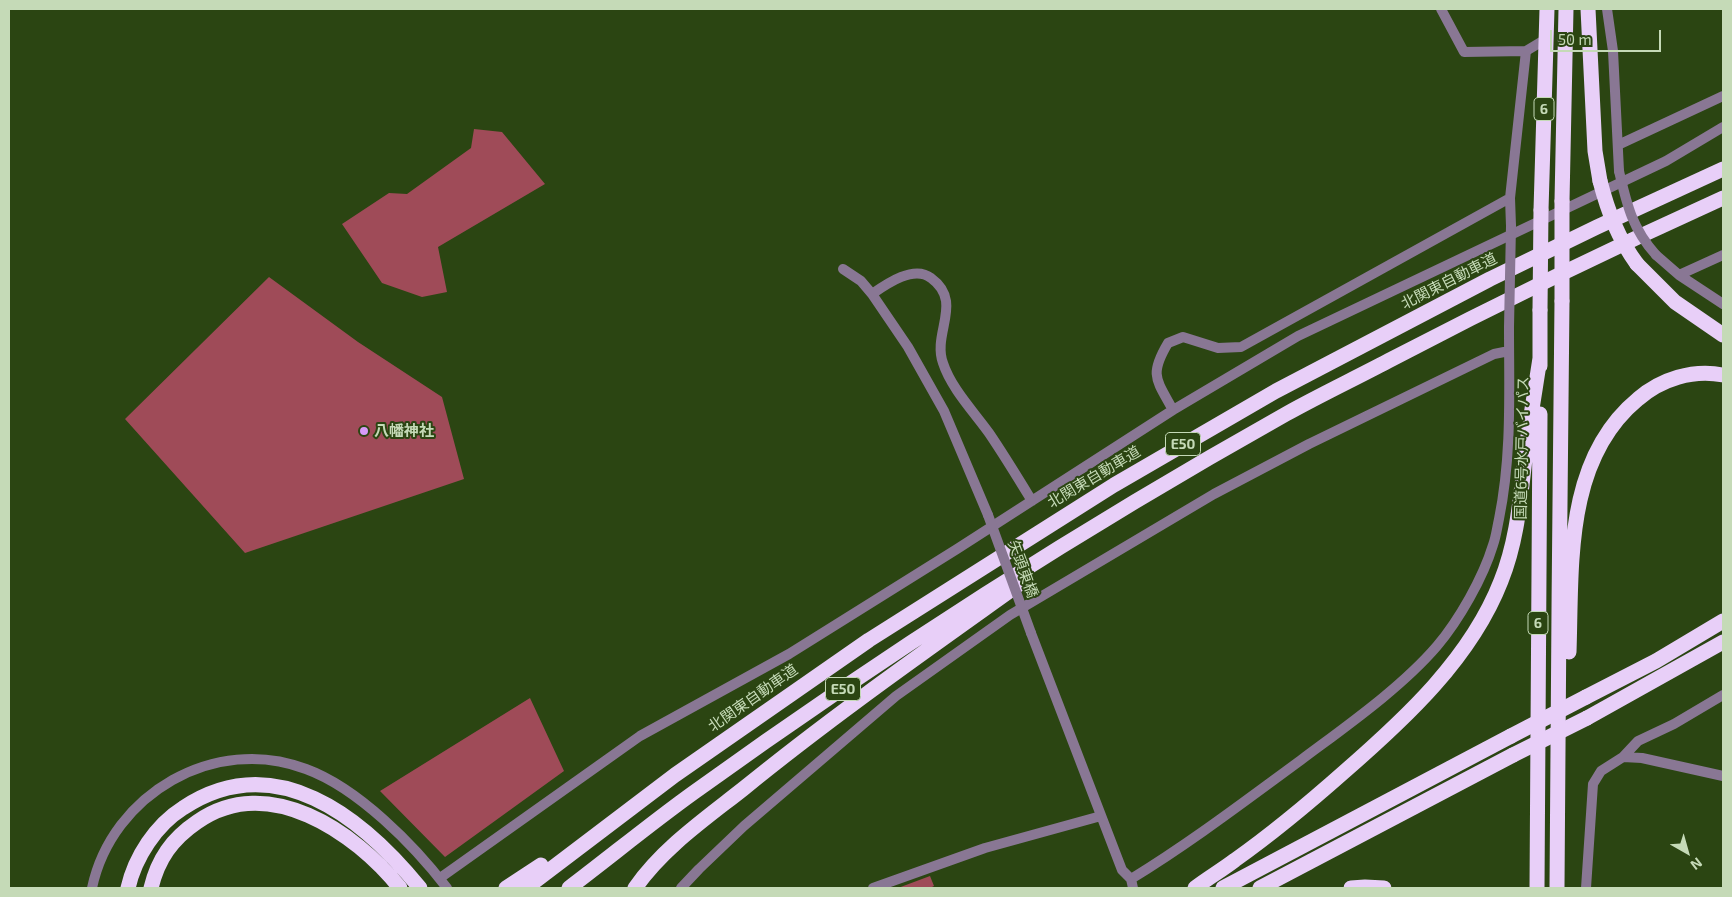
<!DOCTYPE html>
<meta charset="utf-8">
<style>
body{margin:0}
#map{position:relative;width:1732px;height:897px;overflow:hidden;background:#2b4512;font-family:"Exo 2",sans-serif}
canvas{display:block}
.frame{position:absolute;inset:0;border:10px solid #c5dab7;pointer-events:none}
.north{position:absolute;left:1662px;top:827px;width:50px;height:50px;-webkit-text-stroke:4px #2b4512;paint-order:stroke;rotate:142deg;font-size:14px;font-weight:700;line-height:20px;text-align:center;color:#c5dab7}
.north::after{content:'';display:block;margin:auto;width:18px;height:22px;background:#c5dab7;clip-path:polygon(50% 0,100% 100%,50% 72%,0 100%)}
.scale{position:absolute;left:1550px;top:30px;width:111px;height:22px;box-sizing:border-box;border:2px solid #c5dab7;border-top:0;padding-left:6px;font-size:15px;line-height:18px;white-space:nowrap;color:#c5dab7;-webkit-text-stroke:4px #2b4512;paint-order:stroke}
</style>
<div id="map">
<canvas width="1732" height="897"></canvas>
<div class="frame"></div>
<div class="north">N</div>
<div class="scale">50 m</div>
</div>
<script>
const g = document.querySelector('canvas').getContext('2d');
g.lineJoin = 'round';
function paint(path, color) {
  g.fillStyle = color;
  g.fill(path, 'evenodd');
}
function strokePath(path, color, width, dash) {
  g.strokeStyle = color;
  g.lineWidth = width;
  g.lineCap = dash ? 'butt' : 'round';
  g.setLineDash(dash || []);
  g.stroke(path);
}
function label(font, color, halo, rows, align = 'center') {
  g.font = font + ' "Exo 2","Noto Sans JP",sans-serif';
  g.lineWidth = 4;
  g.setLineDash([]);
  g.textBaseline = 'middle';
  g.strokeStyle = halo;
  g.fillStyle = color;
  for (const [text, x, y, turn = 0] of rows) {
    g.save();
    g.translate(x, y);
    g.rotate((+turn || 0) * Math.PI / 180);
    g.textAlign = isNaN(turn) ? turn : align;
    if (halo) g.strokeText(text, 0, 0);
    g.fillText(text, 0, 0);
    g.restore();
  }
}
const forest = new Path2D(`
 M474,129L502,132L545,184L438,247L447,292L422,297L382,283L342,224L389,193L407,194L471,148Z
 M269,277L358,342L442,397L464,479L245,553L125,419Z
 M530,698L564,771L445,857L380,791Z
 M930,876L934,886L930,888H898Z`);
const street = new Path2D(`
 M1441,9L1464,52L1526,51
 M1607,9L1613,51L1619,171
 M1618,145L1723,96
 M1511,226L1510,198L1526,51L1546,39
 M1656,255L1679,275L1723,304
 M843,269L861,281L872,294L908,347L944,411L988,515
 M1679,275L1723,255
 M872,294C888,283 914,265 931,278C964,302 932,333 943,363C951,388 974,412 989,433C1004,455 1018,478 1032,501
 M1173,410C1156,379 1149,375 1168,343L1183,337L1218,348L1241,347L1510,198
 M1031,633L1122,870L1131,879L1133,888
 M1623,757L1638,741L1674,724L1723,695
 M440,878L640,736L789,654L957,549L1173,410L1298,336L1666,161L1723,127
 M1131,879C1190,843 1245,801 1301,760C1345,727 1401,688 1437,646C1459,620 1483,578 1493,545C1496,537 1497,528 1499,519C1512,455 1509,392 1509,327
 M92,888C112,794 215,734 306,769C358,788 414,845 447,888
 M681,888L699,869L744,826L896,696L1010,615L1214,494L1309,444L1494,354L1509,351
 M873,888L985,848L1101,816
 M1586,888L1593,784L1601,771L1623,757L1642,758L1723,776`);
const highway = new Path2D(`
 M1588,9L1595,151L1600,181
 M1562,201L1566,9
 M1541,210L1547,9
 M1637,264L1675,302L1723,335
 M1540,366V310
 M1569,652C1572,565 1564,460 1638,399C1661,379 1693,369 1723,375
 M1586,697L1656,661L1723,621
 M1587,718L1723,642
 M128,888C135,857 156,825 183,808C275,747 362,817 420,888
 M151,888C158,859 172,839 197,822C268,772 355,832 400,888
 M506,888L541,865
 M526,888L675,775L869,640L1114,485L1276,391L1490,279L1597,227L1723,169
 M569,888C610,857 650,824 693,793C883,656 1081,529 1286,414C1320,395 1354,379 1388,361C1499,303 1610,249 1723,198
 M635,888C663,848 705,819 743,789C834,715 930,648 1025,580
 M1195,888C1208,878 1222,870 1235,860C1273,833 1309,803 1344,772C1406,718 1471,658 1501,581C1517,541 1520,501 1525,459C1529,425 1535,391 1540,358
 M1223,888L1511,736
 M1260,888L1513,755
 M1351,888L1365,887L1384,888
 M1537,888L1540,414
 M1557,888C1557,692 1561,497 1562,301`);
const streetBridge = new Path2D(`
 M1619,171C1627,205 1632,228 1656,255
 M1509,327L1511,226
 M988,515L1031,633`);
const highwayBridge = new Path2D(`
 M1600,181C1608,212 1618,238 1637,264
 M1562,201V301
 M1540,310L1541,210
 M1511,736L1586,697
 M1513,755L1587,718`);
const markers = [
 [364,431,5,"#d79bf9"]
];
const shields = [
 [1544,109,20],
 [1183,444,35],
 [1538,623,20],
 [843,689,35]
];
const shieldNames = [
 ["6",1544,109],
 ["E50",1183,444],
 ["6",1538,623],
 ["E50",843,689]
];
const streetNames = [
 ["北関東自動車道",1449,281,-27],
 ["国道6号水戸バイパス",1522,448,-89],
 ["北関東自動車道",1094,477,-31],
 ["矢頭東橋",1023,569,70],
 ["北関東自動車道",753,698,-35]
];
const poiNames = [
 ["八幡神社",374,431]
];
paint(forest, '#9f4b58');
strokePath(street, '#897794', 10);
strokePath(highway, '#e8cff8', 15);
strokePath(streetBridge, '#897794', 10);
strokePath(highwayBridge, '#e8cff8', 15);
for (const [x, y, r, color] of markers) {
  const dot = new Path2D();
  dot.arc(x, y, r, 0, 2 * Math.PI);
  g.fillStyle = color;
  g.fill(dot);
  strokePath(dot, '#2b4512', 2);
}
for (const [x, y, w] of shields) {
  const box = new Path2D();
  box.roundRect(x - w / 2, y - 11.5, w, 23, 4);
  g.fillStyle = '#2b4512';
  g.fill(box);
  strokePath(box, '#c5dab7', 1);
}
label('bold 14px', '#c5dab7', null, shieldNames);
label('15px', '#c5dab7', '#2b4512', streetNames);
label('bold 15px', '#c5dab7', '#2b4512', poiNames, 'left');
</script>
